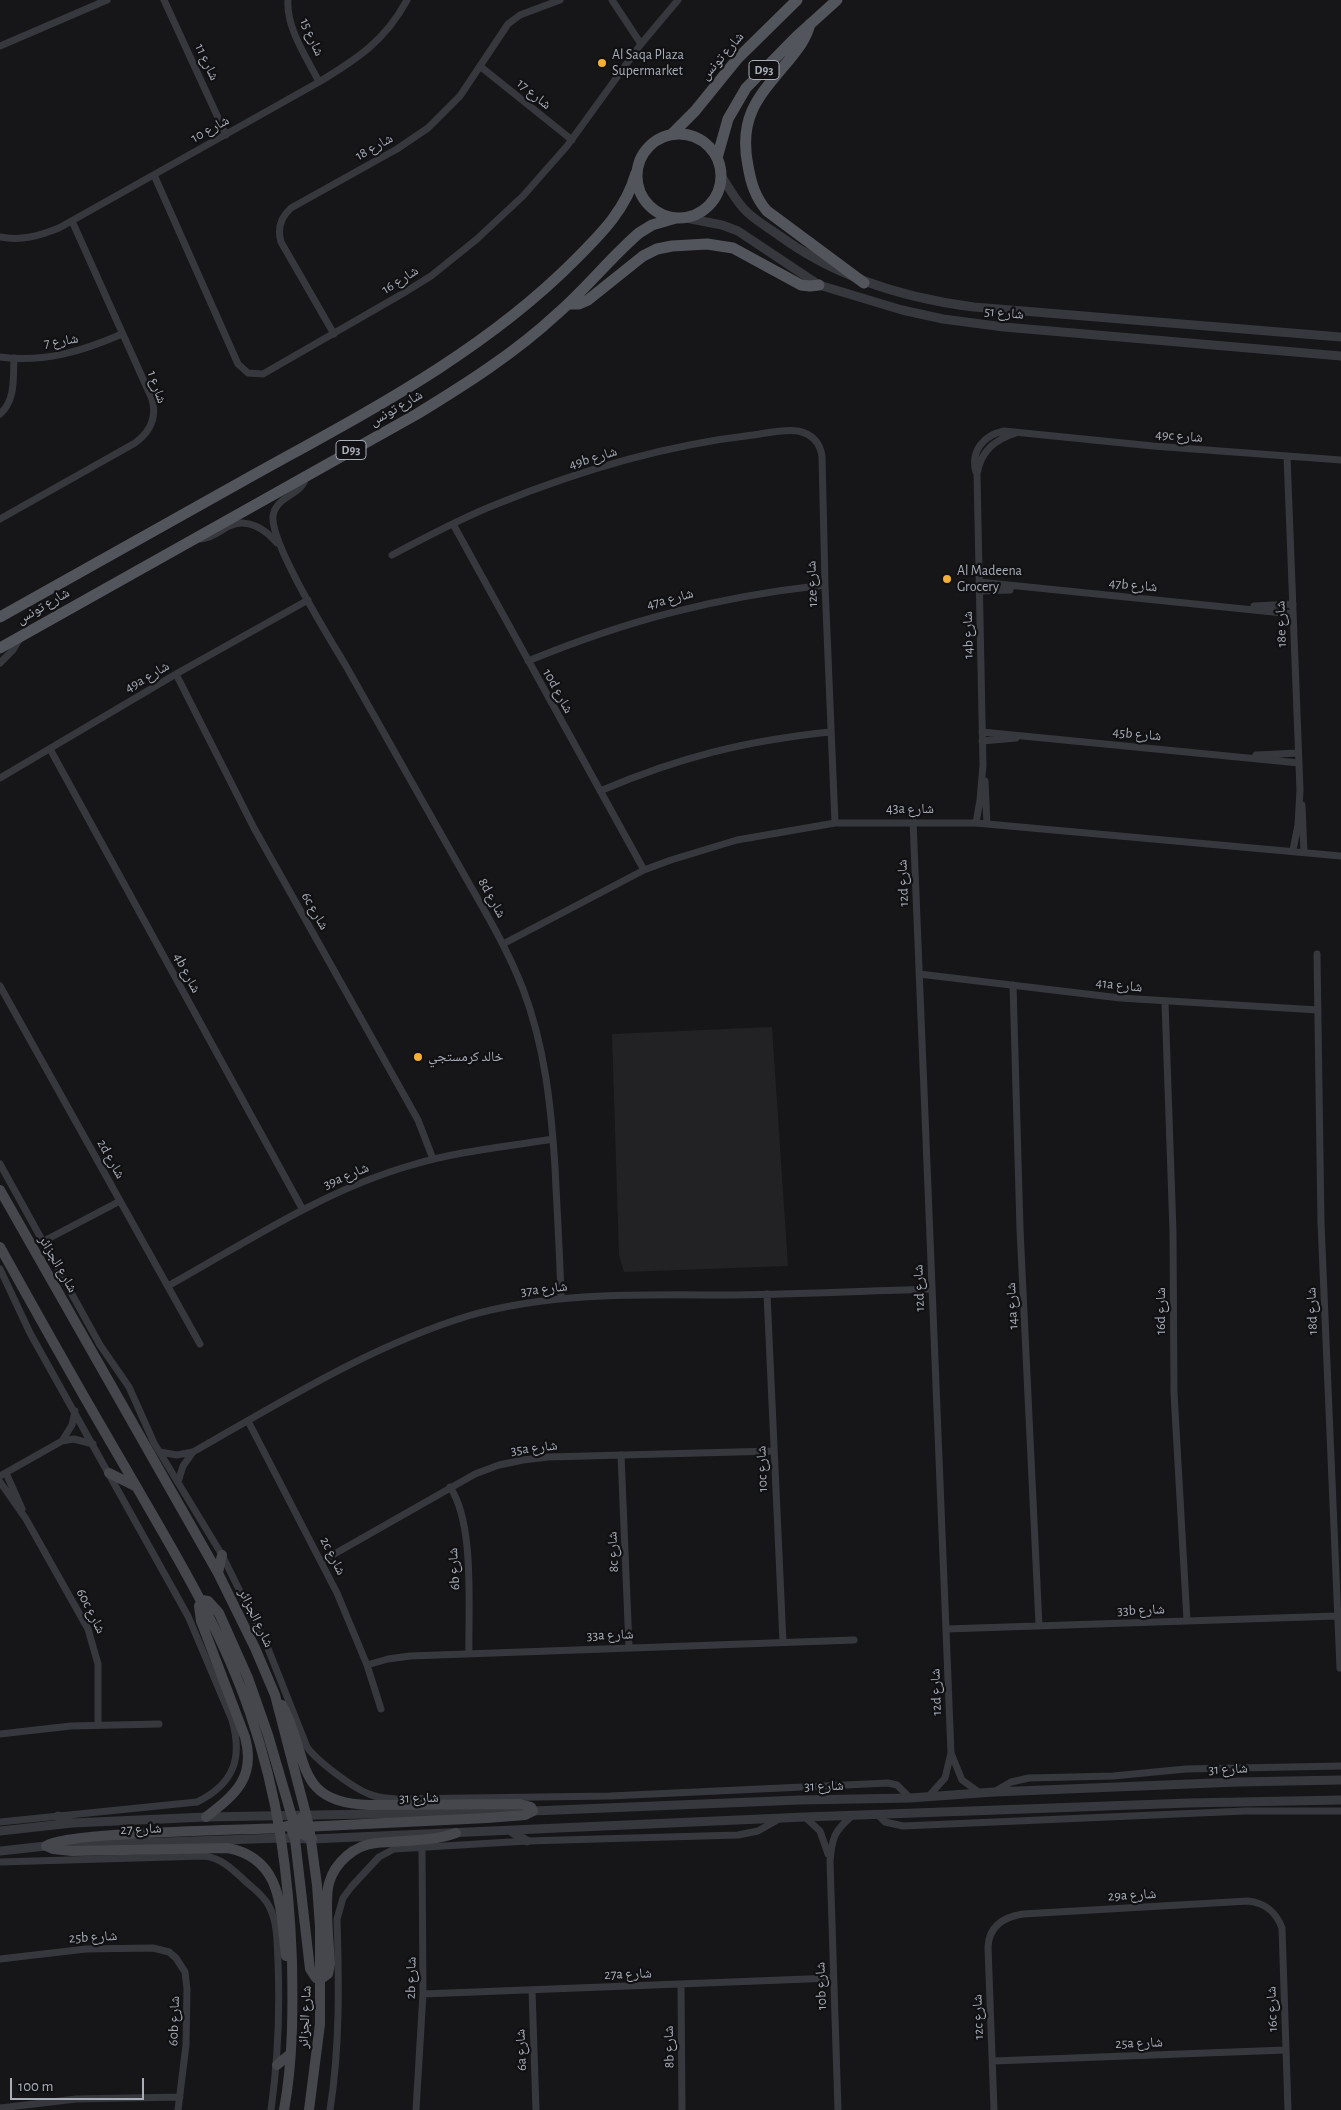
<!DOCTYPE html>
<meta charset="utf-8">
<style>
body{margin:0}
#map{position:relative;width:1341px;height:2110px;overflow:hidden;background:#161618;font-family:"Alegreya Sans",sans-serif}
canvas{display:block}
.scale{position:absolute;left:10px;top:2078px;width:134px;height:22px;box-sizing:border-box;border:2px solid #a8adb8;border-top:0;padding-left:6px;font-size:15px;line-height:18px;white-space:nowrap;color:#a8adb8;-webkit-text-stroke:4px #111113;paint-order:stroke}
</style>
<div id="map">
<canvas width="1341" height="2110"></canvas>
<div class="scale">100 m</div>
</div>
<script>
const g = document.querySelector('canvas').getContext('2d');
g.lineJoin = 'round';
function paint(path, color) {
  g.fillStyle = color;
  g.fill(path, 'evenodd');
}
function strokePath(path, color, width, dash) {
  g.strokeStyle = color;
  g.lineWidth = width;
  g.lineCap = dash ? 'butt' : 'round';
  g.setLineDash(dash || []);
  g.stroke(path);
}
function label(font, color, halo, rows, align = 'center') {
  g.font = font + ' "Alegreya Sans","Noto Naskh Arabic",sans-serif';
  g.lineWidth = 4.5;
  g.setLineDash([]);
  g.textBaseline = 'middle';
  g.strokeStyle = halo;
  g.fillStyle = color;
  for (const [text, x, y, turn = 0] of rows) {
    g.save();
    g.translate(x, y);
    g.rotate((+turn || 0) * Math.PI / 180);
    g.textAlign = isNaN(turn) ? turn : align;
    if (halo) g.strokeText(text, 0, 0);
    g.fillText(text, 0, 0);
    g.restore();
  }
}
const built = new Path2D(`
 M772,1027L788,1266L624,1272L619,1255L612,1034Z`);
const minor = new Path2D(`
 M164,0L226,135
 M288,0C286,28 307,58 319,82
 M612,0L641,44
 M0,46L107,0
 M481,67L572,140
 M154,175L238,364L248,373L263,374L402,294L431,276L477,239L523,196L567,146L641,44L678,0
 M0,237C21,241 39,236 59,228L319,82C357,59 385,41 407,0
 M334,334L281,242C277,228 281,217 291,208L397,149L428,128L460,96L508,24L520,15L560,0
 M0,357C44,363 83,351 122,334
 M0,414C16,400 13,377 14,358
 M1287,456L1300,790L1298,825L1293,850
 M976,472C970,451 984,435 1004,431L1153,446L1341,460
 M306,476C303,496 276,495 273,516C270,543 330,639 346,666C384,732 421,798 458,864C481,905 506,945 523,989C545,1047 551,1106 555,1167C557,1211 560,1255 561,1299
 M0,519L135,443C150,432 157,417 152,399L72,221
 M453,524L644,870
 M201,539C212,538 220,531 229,526C248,517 266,530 277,543
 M392,555C426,537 461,518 497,504C578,471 666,445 753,435C767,433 784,429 798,431C812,434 820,443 822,456L825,585L835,823
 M979,582L1293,614
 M979,591L1010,590
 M1254,606L1293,604
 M528,661C628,620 716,597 825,585
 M0,663L13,650L20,638
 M176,674L254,828L418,1120L433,1159
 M982,732L1299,763
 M982,741L1016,738
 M50,749L303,1210
 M1256,755L1298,753
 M0,778L176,674L308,600
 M985,781L987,824
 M600,791C680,757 744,741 830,732
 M1302,805L1304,852
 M913,821L951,1753L945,1778L928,1797
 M976,823L980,800L983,765L977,474C981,451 994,440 1016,433
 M503,944L644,870L671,860L737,840L835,823H976L1341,856
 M1317,954L1321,1223L1340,1668
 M919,974L1120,998L1318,1010
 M1013,985L1020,1229L1039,1625
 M0,986L200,1344
 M1165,1002L1173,1232L1174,1393L1187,1621
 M0,1164L100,1345L129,1387L154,1443L222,1555L267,1646L307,1747C317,1761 353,1788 369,1794C377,1798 387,1798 396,1799L610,1796L888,1783L897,1785L910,1798
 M42,1242L120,1201
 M0,1269L30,1333L188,1616L232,1720C243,1758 234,1784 197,1802L0,1822
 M168,1286C247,1242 324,1190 412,1165C458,1151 505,1147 553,1139
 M767,1294L783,1642
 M248,1421L337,1593L367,1665L381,1709
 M62,1441L72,1425L75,1411
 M160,1452L177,1455L193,1452C281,1402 370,1346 468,1316C554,1291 645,1295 734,1295C800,1294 866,1291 932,1289
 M621,1455L629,1647
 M6,1473L22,1509
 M0,1476L62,1441L74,1439L93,1444
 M0,1482L26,1519L88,1629L98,1664V1725
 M178,1482L183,1466L193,1452
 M450,1487C475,1524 468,1608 469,1654
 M322,1561L475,1474L499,1465L523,1460L548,1457L774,1451
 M946,1629L1337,1616
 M367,1665L388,1659L410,1656L854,1640
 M0,1734L71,1726L159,1724
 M951,1753L962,1780L980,1793
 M994,1792L1011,1782L1029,1778L1113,1776L1186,1769L1341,1766
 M877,1814L885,1822L903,1826L1245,1811H1341
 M805,1817L820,1831L828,1854
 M0,1862L204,1856C221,1858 231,1868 243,1879C251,1887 264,1895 269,1906C278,1923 277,1944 278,1962C280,2012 278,2060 271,2110
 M0,1959L86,1949L153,1948L169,1952L176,1958L185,1972L187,1989L186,2045L178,2110
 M681,1984L682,2110
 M532,1990L536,2110
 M423,1994L833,1978
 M993,2061L1286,2050
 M0,2108L76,2099L180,2097
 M330,2110C340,2047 339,1983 337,1919L343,1898L352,1886L379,1857L394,1849L527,1841L738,1835L758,1831L779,1819
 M416,2110L423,1994L422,1847
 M838,2110L830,1861C832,1838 834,1831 852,1816
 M994,2110L988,1947C989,1926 1003,1917 1023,1914L1248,1901C1266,1903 1276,1912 1282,1928L1288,2110`);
const tertiary = new Path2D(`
 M722,177C729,188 735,199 744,209C753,219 766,226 777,234C835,277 902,298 974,307L1341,337
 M686,218L722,225L738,231L819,285L902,310L943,319L1004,327L1341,356
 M58,1816L72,1823
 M0,1831L72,1823L206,1817L533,1811L800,1800L910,1798L994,1792L1238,1782L1341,1780
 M512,1832L527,1841
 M0,1851L46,1846L282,1838L312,1839L805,1817L1189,1803L1341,1800`);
const secondary = new Path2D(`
 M0,1190L218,1573L255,1648L275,1695L309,1826L317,1885L320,1927V2024L309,2110
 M0,1247C41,1321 82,1394 125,1467C171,1547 220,1625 250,1713C278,1795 289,1874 292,1961C293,2010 293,2061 284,2110
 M109,1473L135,1486
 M218,1573L222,1555
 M282,1705C310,1755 292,1803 369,1805L520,1804L531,1807L533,1811L525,1815L487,1818L303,1827
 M206,1817C236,1794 256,1777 245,1737L201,1621L199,1606L202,1600L208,1601L219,1613L248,1678L268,1735L294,1824L302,1834L312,1839
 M290,1826L295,1839L310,1969L316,1978L321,1979L328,1974L330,1964C329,1943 324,1901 329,1883C335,1862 355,1845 376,1843C403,1840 431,1842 456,1833
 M286,1956C280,1911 284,1859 228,1848L72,1851L53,1849L46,1846C62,1832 246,1830 280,1828L294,1824L306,1814
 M277,2065L290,2054`);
const primary = new Path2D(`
 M810,24C806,39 798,49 789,60C759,96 738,116 748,166C751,183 755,197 767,211L864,283
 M637 176a42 42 0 1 1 84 0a42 42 0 1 1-84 0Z
 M672,134L695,111L738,58L797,0
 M717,158L728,119L746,88L796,37L837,0
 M569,304H579L588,300L643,256L657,249L672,246L707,244L733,248L801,285L810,286L819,285
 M0,617C80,572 161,527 241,482C359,416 480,356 576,259C602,233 626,209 636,173
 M0,648L417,414C466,384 515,353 557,314C586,289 610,258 639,233L652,225L676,218`);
const markers = [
 [602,63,5,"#f2b134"],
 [947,579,5,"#f2b134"],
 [418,1057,5,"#f2b134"]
];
const shields = [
 [764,70,30],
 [351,450,30]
];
const shieldNames = [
 ["D93",764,70],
 ["D93",351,450]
];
const streetNames = [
 ["شارع 15",312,37,66],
 ["شارع تونس",722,56,-49],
 ["شارع 11",207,62,65],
 ["شارع 17",534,94,39],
 ["شارع 10",210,129,-29],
 ["شارع 18",374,147,-29],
 ["شارع 16",400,280,-32],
 ["شارع 51",1004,313,5],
 ["شارع 7",61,341,-9],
 ["شارع 1",157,387,71],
 ["شارع تونس",396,408,-30],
 ["49c شارع",1179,436,4],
 ["49b شارع",593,458,-17],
 ["12e شارع",812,584,-92],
 ["47b شارع",1133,585,5],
 ["47a شارع",670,599,-15],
 ["شارع تونس",43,606,-30],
 ["18e شارع",1281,624,-92],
 ["14b شارع",968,635,-91],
 ["49a شارع",147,677,-30],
 ["10d شارع",558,691,61],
 ["45b شارع",1137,734,5],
 ["43a شارع",910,809],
 ["12d شارع",903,883,-92],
 ["8d شارع",492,898,61],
 ["6c شارع",315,911,60],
 ["4b شارع",187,973,62],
 ["41a شارع",1119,985,6],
 ["2d شارع",111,1159,61],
 ["39a شارع",346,1176,-23],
 ["شارع الجزائر",58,1264,60],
 ["12d شارع",919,1288,-92],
 ["37a شارع",544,1289,-7],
 ["14a شارع",1012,1306,-93],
 ["16d شارع",1161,1311,-90],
 ["18d شارع",1312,1311,-92],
 ["35a شارع",534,1448,-7],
 ["10c شارع",762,1469,-92],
 ["8c شارع",613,1552,-92],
 ["2c شارع",333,1556,63],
 ["6b شارع",454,1569,-93],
 ["33b شارع",1141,1610,-2],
 ["60c شارع",91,1611,63],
 ["شارع الجزائر",256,1618,64],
 ["33a شارع",610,1635,-2],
 ["12d شارع",936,1692,-92],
 ["شارع 31",1228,1769,-2],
 ["شارع 31",824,1786,-1],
 ["شارع 31",419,1798,-1],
 ["شارع 27",141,1829,-2],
 ["29a شارع",1132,1895,-3],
 ["25b شارع",93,1937,-3],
 ["27a شارع",628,1974,-2],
 ["2b شارع",411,1978,-89],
 ["10b شارع",821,1986,-92],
 ["16c شارع",1272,2009,-92],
 ["شارع الجزائر",305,2017,-87],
 ["12c شارع",978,2017,-92],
 ["60b شارع",174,2021,-88],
 ["25a شارع",1139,2043,-2],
 ["8b شارع",669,2047,-91],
 ["6a شارع",521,2050,-92]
];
const poiNames = [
 ["Al Saqa Plaza",612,55],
 ["Supermarket",612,71],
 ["Al Madeena",957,571],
 ["Grocery",957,587],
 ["خالد كرمستجي",428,1057]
];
paint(built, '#222225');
strokePath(minor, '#37383d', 7);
strokePath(tertiary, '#37383d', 9);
strokePath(secondary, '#45474d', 10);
strokePath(primary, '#53555c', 11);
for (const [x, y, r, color] of markers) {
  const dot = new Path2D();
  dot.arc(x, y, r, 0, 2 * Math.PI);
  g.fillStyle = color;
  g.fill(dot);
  strokePath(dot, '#111113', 2);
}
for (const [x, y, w] of shields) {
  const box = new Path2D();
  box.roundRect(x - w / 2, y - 9.5, w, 19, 4);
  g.fillStyle = '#111113';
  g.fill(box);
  strokePath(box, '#a8adb8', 1);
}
label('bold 12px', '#a8adb8', null, shieldNames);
label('14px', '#a8adb8', '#111113', streetNames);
label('14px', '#a8adb8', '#111113', poiNames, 'left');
</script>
